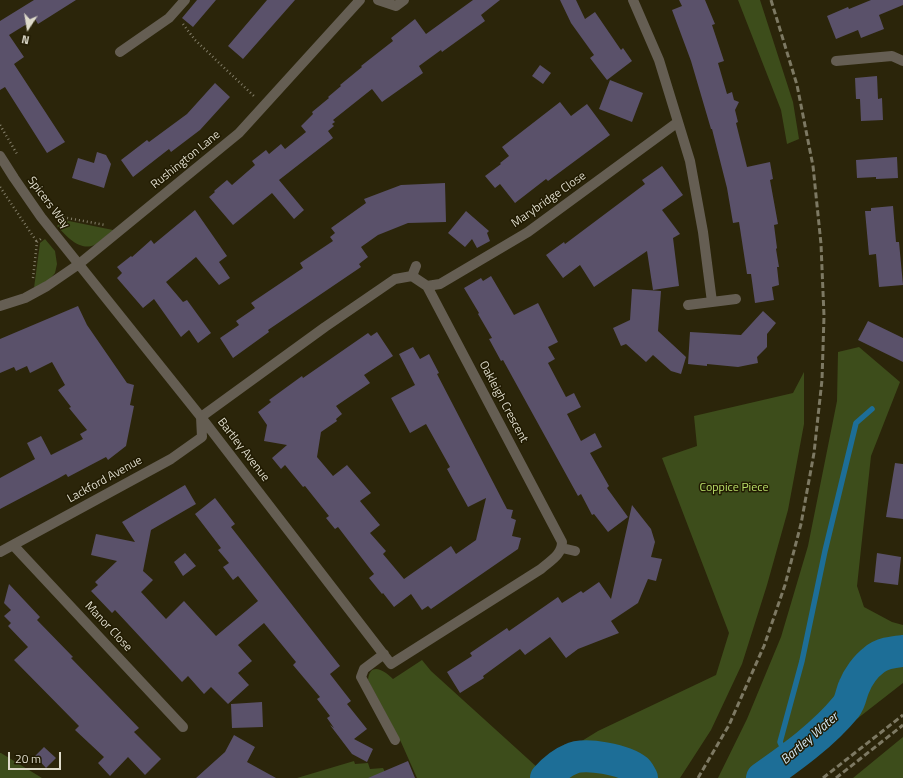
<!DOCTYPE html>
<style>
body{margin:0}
#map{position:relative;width:903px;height:778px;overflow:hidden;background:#2b250a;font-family:"Titillium Web",sans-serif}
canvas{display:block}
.north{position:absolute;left:8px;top:8px;width:40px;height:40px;-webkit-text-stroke:3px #211b02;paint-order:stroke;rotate:192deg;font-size:11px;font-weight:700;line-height:16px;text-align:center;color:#dedbcb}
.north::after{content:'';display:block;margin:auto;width:14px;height:18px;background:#dedbcb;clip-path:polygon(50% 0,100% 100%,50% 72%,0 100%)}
.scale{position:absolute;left:8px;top:752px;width:53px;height:18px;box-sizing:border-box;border:2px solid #dedbcb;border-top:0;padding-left:5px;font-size:12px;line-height:14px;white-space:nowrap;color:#dedbcb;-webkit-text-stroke:3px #211b02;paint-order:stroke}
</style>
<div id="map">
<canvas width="903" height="778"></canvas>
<div class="north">N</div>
<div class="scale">20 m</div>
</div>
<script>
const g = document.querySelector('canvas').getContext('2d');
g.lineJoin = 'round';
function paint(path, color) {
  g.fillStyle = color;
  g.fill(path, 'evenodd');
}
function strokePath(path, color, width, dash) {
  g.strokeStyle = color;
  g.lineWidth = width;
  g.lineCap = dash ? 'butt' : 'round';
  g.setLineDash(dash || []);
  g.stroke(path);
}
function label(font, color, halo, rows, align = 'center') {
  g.font = font + ' "Titillium Web",sans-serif';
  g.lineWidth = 3;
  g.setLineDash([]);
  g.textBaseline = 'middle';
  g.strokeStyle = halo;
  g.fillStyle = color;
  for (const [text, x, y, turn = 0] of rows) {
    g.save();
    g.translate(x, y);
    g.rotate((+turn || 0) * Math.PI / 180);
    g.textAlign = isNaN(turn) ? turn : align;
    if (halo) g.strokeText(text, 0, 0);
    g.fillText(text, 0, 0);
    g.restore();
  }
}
const green = new Path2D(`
 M738,0H760L793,102L799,139L787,144L781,110Z
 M64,220L113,230C108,234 102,240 96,244C81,253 66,236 57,226Z
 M45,239L55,251L57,264L55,273L49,280L34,288L40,243Z
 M859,347L900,382L871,456L857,586L864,607L892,622L903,625V683L826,743L784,778H718L747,719L781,637L808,546L837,401L838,352Z
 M804,372V424L788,510L767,585L742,664L711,730L680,778H417L401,742L368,680C370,661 385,671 393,679L422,660L431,671L538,768L598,731L716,675L729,633L662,458L697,446L694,416L793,393Z
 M903,737V778H853Z
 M0,753H1L42,778H0Z
 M354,761L355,764L368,763L370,769L383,768L388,778H297Z`);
const stream = new Path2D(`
 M788,759L780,742L802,661L825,551L856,423L872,409`);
const river = new Path2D(`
 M546,778C553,770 561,763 571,759C585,752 625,760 637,770C639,772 641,776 642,778
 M762,778C792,757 823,735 846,707C851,701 851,693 854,687C858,677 866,666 874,660C882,653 893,652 903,651`);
const building = new Path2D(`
 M34,0H76L38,24L35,19L9,35L24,57L14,64L65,142L47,153L5,87L0,90V21Z
 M197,0H216L193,27L182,18Z
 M267,0H295L243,59L228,46Z
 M473,0H500L481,15L485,21L442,52L441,50L419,66L423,73L382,102L372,89L333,120L335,122L332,124L334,126L328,131L333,138L279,180L304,210L294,219L272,193L233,225L209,197L215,192L214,191L227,180L232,185L255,165L252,161L266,150L269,154L281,144L285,149L306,132L301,126L313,114L312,112L329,98L328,97L341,86L340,85L362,67L361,66L393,41L391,38L415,19L426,34Z
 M560,0H576L585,19L595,12L621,50L623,48L632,61L607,80L590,58L594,55L571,23Z
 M679,0H705L715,24L712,25L724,61L718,63L727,94L732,92L734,100L739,102L735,110L738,122L736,123L747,167L770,162L773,179L770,180L778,224L774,225L777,248L776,249L779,267H777L779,285L772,287L774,300L755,303L751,274H747L739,222L733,223L727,188L712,129H711L691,61L672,10L682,6Z
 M871,0H903V5L879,15L884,29L861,38L858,30L836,39L827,16L848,7L849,9Z
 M540,65L551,73L543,84L532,76Z
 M877,76L878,99L882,98L883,120L861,121L860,99H856L855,78Z
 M610,80L643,93L632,122L599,109Z
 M215,83L230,97L200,130L171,152L169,149L133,177L121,160L147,140L149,142L187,114Z
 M560,102L571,116L587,104L610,135L548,181L546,179L515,203L500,184L495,188L485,176L501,164L500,163L509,156L502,147Z
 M97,152L106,155L111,164L104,188L72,178L78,158L94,163Z
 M897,157L898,178L876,179V177L857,178L856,160Z
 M662,166L683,195L662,210L680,234L673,238L679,286L653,290L647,251L594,287L580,265L563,278L546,255L564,242L565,244L645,184L642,180Z
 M445,183L446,222L408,223L378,235L361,247L368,257L359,264L361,267L268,330L269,332L233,358L220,338L239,325L236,321L255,308L251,303L303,268L300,263L333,241L330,237L335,233L331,228L366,203L364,199L401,185Z
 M893,206L896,242H899L903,285L879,287L876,254L869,255L865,211H871V208Z
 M195,210L227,256L219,262L230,278L219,285L196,257L166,282L183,302L187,300L211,333L198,343L189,330L181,337L154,299L143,308L117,278L122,273L117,267L131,256L132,257L151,240L154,244Z
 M466,211L489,231L487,233L490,241L477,248L472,239L465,247L448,233Z
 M491,276L514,315L538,303L558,342L548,347L555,359L548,363L566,397L574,393L581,407L567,414L581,441L595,433L602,447L590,453L609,486L607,488L628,517L608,532L594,514L592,515L581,494L578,496L503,360L501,361L489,339L492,338L478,314L479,313L464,288L481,278L483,281Z
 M632,289L661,291L658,331L686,357L681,374L671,371L653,355L646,362L626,344L621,346L613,328L630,320Z
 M78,306L87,325L127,383L134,385L130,405L134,406L126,446L108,460L106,457L68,477L66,474L59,478L0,509V478L35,459L27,443L41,436L51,455L83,439L80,434L87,430L69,408L71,407L58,390L65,385L52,362L30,373L27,366L16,371L14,367L0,373V339Z
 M763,311L776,323L767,334V347L757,357L758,363L738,367L707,364V366L688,364L690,332L741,335Z
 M868,321L903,338V362L858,340Z
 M377,332L393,356L364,375L370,383L336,406L342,414L336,419L337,421L321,432L317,457L333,476L347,465L371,493L360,501L380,525L370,533L386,551L383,554L404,579L451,546L456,554L476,540L486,498L468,507L447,469L450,467L426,424L410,433L391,398L415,385L399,354L413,347L420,359L429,354L439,373L437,374L507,509L513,510L511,518L516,520L512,536L521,538L518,549L431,609L428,606L422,610L411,594L394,607L383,593L382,594L369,578L374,574L338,527L335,529L326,518L329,516L305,486L303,487L285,465L281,469L272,458L287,445L264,441L267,425L258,412L271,402L269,400L302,376L303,378L368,333L371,336Z
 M895,463L903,464V519L886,517Z
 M185,485L196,504L151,530L143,571L153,580L141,592L166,619L184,601L216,636L258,601L238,576L233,580L223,567L229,563L218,550L221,548L195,514L215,498L235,524L231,527L340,666L330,674L351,701L347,704L367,729L354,739L373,749L367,762L352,754L330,725L334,728L327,718L330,716L317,699L320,697L293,665L296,662L264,623L238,645L252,661L238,673L249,685L228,704L211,687L204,694L188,676L182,682L115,610L112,613L91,591L98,585L95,582L117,561L91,555L96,534L135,542L122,522Z
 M632,505L651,529L655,542L651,557L662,559L656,581L648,579L638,603L611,621L619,633L578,649L566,658L550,637L525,655L520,649L483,676L484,678L460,693L447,672L472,656L470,653L507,628L509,631L558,597L562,603L581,591L583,593L599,582L611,599Z
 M185,553L196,566L183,576L174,562Z
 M877,553L901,557L898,585L874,582Z
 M9,584L40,617L37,620L73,657L71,658L139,728L134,732L161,759L145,775L128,757L110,776L98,763L104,757L75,730L79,726L14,660L28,647L8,626L11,623L4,616L11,610L4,603Z
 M262,702L263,727L232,728L231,704Z
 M234,735L255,747L247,762L276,778H196L225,752Z
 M44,747L56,758L46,768L35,756Z
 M408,761L415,778H368Z`);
const path = new Path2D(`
 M183,24L195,40L255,97
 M0,125L17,154
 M0,187L37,242
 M60,219L62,217L105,225
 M33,278L37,242L42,238`);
const minor = new Path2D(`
 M378,0L396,6L404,0
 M633,0L659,60L690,161L703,232L712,302L688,305
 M120,52L169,18L185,0
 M836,61L892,56L903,61
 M0,156L14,178L41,217L201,417L391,664L541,569C550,561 562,555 562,542L427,286L412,276L395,279L325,327L201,417
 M412,276L416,266
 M427,286L440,284L528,232L678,122
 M712,302L736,299
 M0,306L25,298L47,286L79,264L239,133L360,0
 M13,545L183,727
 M562,548L575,551
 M0,552L171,459L202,437L201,417
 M384,654L364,669L361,677L395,740`);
const rail = new Path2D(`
 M698,778L729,725L764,646L785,585L801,524L814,453L822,380L824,316L821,244L813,166L797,85L771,0
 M823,778L903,715
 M836,778L903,725`);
const streetNames = [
 ["Rushington Lane",186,160,-39],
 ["Marybridge Close",549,200,-35],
 ["Spicers Way",48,203,53],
 ["Oakleigh Crescent",503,402,62],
 ["Bartley Avenue",243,450,52],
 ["Lackford Avenue",105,480,-29],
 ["Manor Close",108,627,47]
];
const parkNames = [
 ["Coppice Piece",734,488]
];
const waterNames = [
 ["Bartley Water",810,739,-41]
];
paint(green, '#3d4d1b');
strokePath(stream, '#1d6e97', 5.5);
strokePath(river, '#1d6e97', 32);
paint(building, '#5a516a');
strokePath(path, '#847f6a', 2.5, [1, 3]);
strokePath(minor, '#655e53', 10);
strokePath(rail, '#7d7963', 3, [6, 3]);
label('12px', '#dedbcb', '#211b02', streetNames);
label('12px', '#bae069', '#211b02', parkNames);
label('italic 13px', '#d2e8f6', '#211b02', waterNames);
</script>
